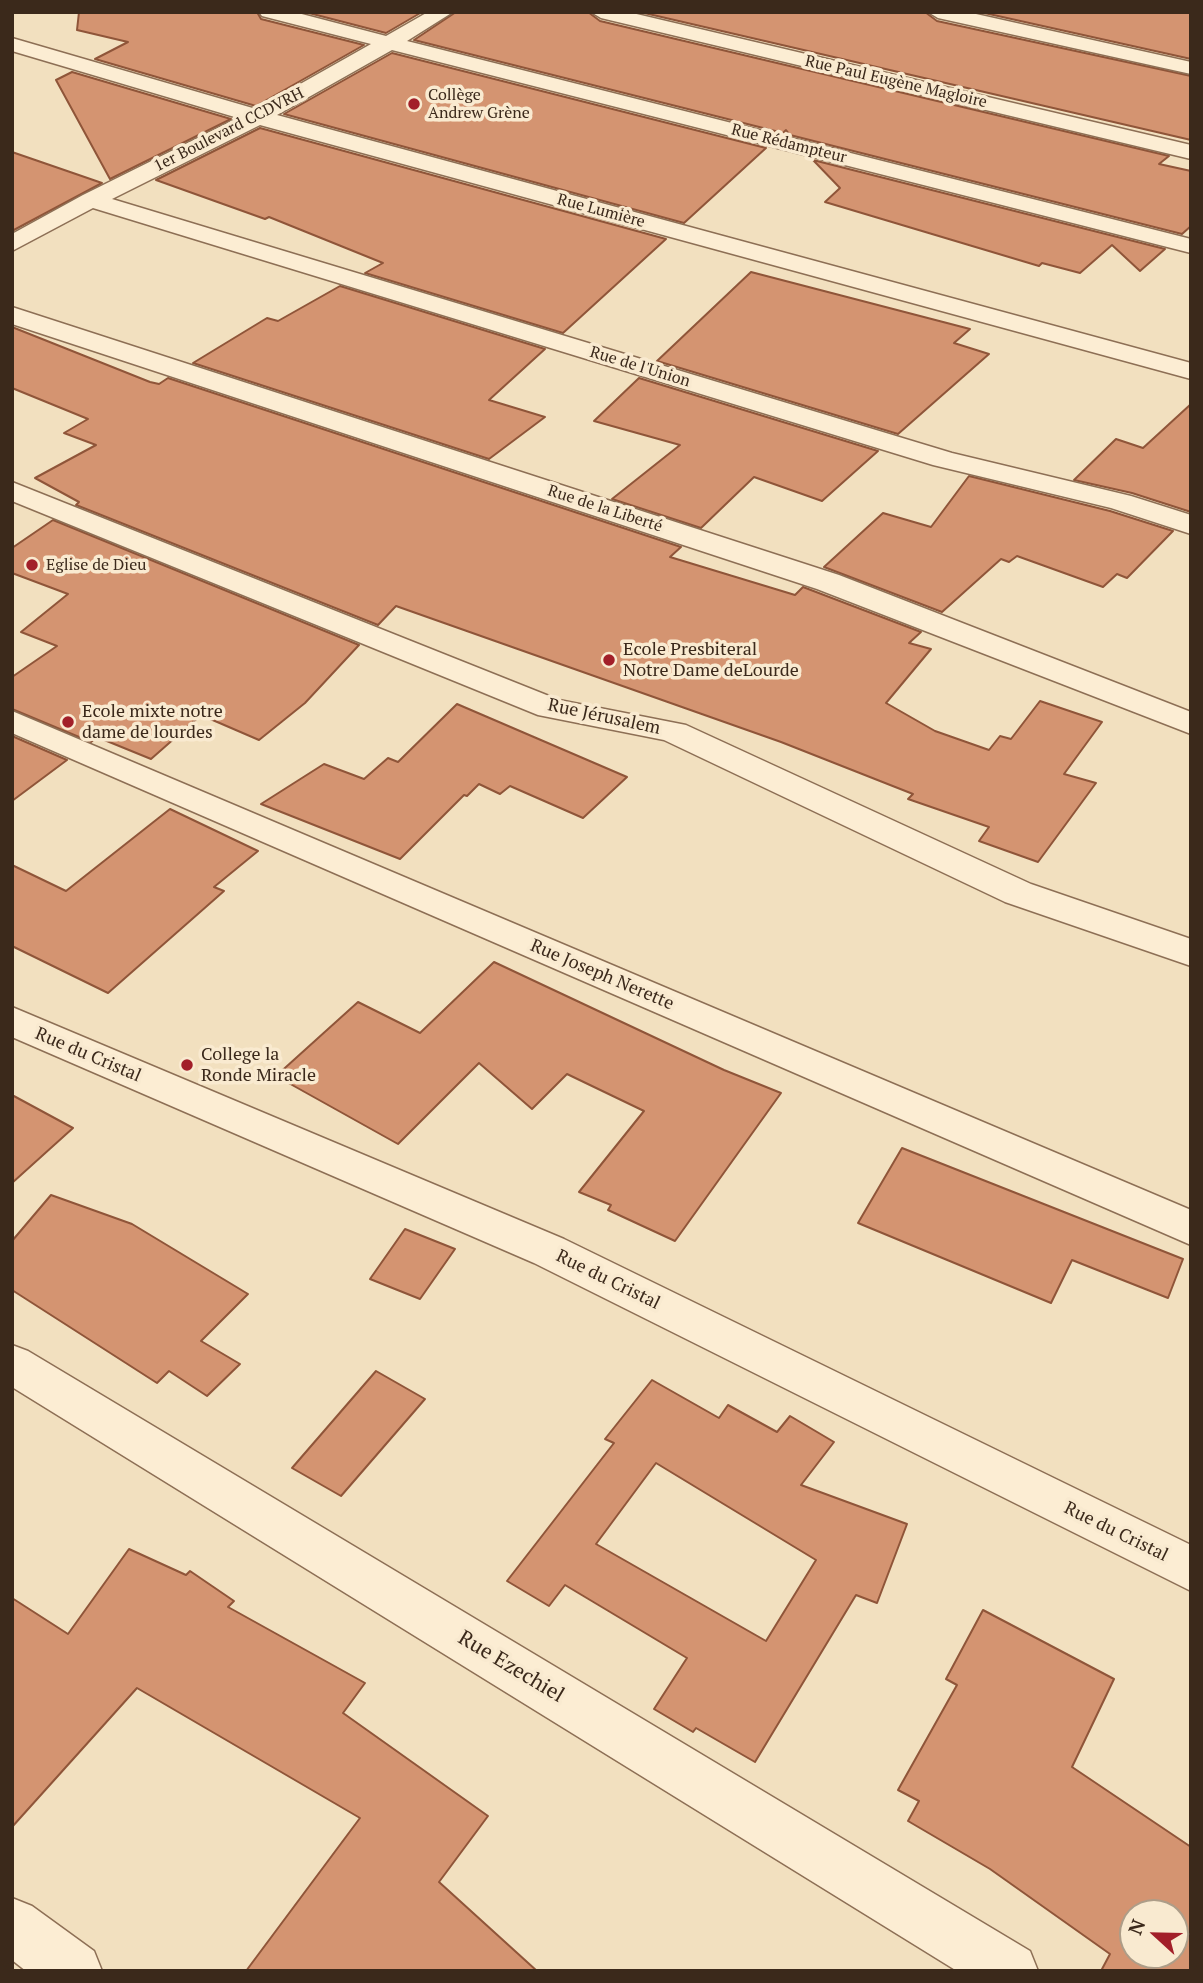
<!DOCTYPE html>
<meta charset="utf-8">
<style>
body{margin:0}
#map{position:relative;width:1203px;height:1983px;overflow:hidden;background:#f2e0bf;font-family:"PT Serif",serif}
canvas{display:block}
.frame{position:absolute;inset:0;border:14px solid #3b291b;pointer-events:none}
.north{position:absolute;left:1119px;top:1899px;width:70px;height:70px;box-sizing:border-box;background:#f9ead0;border:2px solid #ad9d88;border-radius:50%;rotate:292deg;font-size:19px;font-weight:700;line-height:28px;text-align:center;color:#3b291b}
.north::after{content:'';display:block;margin:auto;width:24px;height:32px;background:#a21f29;clip-path:polygon(50% 0,100% 100%,50% 72%,0 100%)}
</style>
<div id="map">
<canvas width="1203" height="1983"></canvas>
<div class="frame"></div>
<div class="north">N</div>
</div>
<script>
const g = document.querySelector('canvas').getContext('2d');
g.lineJoin = 'round';
function paint(path, color) {
  g.fillStyle = color;
  g.fill(path, 'evenodd');
}
function strokePath(path, color, width, dash) {
  g.strokeStyle = color;
  g.lineWidth = width;
  g.lineCap = dash ? 'butt' : 'round';
  g.setLineDash(dash || []);
  g.stroke(path);
}
function label(font, color, halo, rows, align = 'center') {
  g.font = font + ' "PT Serif",serif';
  g.lineWidth = 7;
  g.setLineDash([]);
  g.textBaseline = 'middle';
  g.strokeStyle = halo;
  g.fillStyle = color;
  for (const [text, x, y, turn = 0] of rows) {
    g.save();
    g.translate(x, y);
    g.rotate((+turn || 0) * Math.PI / 180);
    g.textAlign = isNaN(turn) ? turn : align;
    if (halo) g.strokeText(text, 0, 0);
    g.fillText(text, 0, 0);
    g.restore();
  }
}
const building = new Path2D(`
 M79,12H257L261,19L364,45L256,106L95,59L128,42L77,30Z
 M305,12H422L386,33Z
 M456,12H588L600,21L1169,156L1159,164L1191,171V226L1182,234L790,135L786,130L783,133L414,40Z
 M640,12H925L937,21L1191,76V140Z
 M980,12H1191V59Z
 M392,53L766,148L684,223L284,114Z
 M72,72L231,119L110,179L56,80Z
 M260,128L666,239L563,333L365,273L383,263L269,217L265,219L156,180Z
 M12,152L102,183L12,231Z
 M813,160L1165,249L1140,271L1112,245L1080,273L1042,263L1039,266L825,202L840,188Z
 M751,272L970,329L954,343L989,354L898,434L657,361Z
 M340,286L545,349L489,400L545,417L489,459L193,363L267,318L278,321Z
 M12,327L150,382L159,384L168,378L681,547L670,557L795,595L803,587L921,632L909,643L931,649L886,703L935,731L989,750L1000,736L1011,739L1040,701L1102,722L1064,774L1096,783L1038,862L979,841L989,827L908,799L913,794L781,742L396,606L378,625L76,505L79,502L35,478L96,445L64,433L88,419L12,388Z
 M639,378L878,451L822,501L754,477L701,528L612,499L680,445L594,421Z
 M1191,404V512L1132,493L1074,480L1116,439L1143,448Z
 M969,476L1110,511L1173,531L1127,578L1117,574L1103,587L1017,556L1009,562L1001,559L942,612L824,567L883,513L931,527Z
 M53,520L359,645L305,703L259,740L201,715L151,759L97,737L91,742L12,709V677L57,646L21,632L68,594L12,573V548Z
 M457,704L627,777L583,818L510,786L500,794L479,784L467,796L464,795L400,859L261,804L324,764L364,779L388,758L398,762Z
 M12,736L67,760L12,801Z
 M170,809L258,851L214,887L224,891L108,993L12,946V865L66,891Z
 M494,962L724,1070L781,1093L675,1241L608,1210L611,1205L579,1192L644,1111L567,1074L532,1109L479,1063L398,1144L276,1076L358,1002L420,1033Z
 M12,1095L73,1128L12,1183Z
 M902,1148L1183,1259L1168,1298L1072,1260L1051,1303L858,1223Z
 M51,1195L132,1224L248,1294L201,1341L240,1364L207,1396L169,1371L157,1383L12,1290V1241Z
 M405,1229L455,1249L420,1299L370,1279Z
 M376,1371L425,1399L341,1496L292,1468Z
 M652,1380L719,1418L728,1405L777,1432L790,1416L834,1442L801,1485L907,1524L877,1603L856,1595L755,1762L696,1728L693,1732L654,1709L687,1658L565,1585L549,1606L507,1581L614,1443L605,1439ZM656,1463L816,1560L766,1641L596,1544Z
 M129,1549L186,1575L190,1571L234,1601L228,1607L365,1683L343,1713L488,1816L439,1882L537,1971H246L360,1818L137,1688L12,1827V1598L68,1634Z
 M983,1610L1114,1679L1072,1767L1191,1847V1971H1101L1110,1954L990,1869L908,1821L919,1801L898,1790L957,1685L946,1679ZM1133,1913H1175V1955H1133Z`);
const street = new Path2D(`
 M259,12H294L386,36L428,12H453L407,41L1191,239V253L392,50L277,115L1191,363V379L260,125L112,199L952,453L1131,496L1191,515V534L1111,508L933,465L93,208L12,251V234L83,195L238,118L12,51V38L256,109L371,44L262,16Z
 M591,12H628L1191,145V159L601,18Z
 M928,12H967L1191,62V74L938,18Z
 M12,307L839,575L1191,712V734L817,589L12,324Z
 M12,482L559,700L686,725L1031,884L1191,939V966L1005,902L664,740L538,715L12,501Z
 M12,711L1191,1210V1245L12,733Z
 M12,1007L564,1239L1191,1545V1591L534,1263L12,1037Z
 M12,1345L28,1351L1030,1951L1038,1971H957L12,1387Z
 M12,1898L32,1906L94,1951L102,1971H26L12,1960Z`);
const markers = [
 [414,104,7,"#a21f29"],
 [32,565,7,"#a21f29"],
 [609,660,7,"#a21f29"],
 [68,722,7,"#a21f29"],
 [187,1065,7,"#a21f29"]
];
const farStreetnames = [
 ["Rue Paul Eugène Magloire",896,82,13],
 ["1er Boulevard CCDVRH",229,130,-27],
 ["Rue Rédampteur",789,144,14],
 ["Rue Lumière",601,211,15],
 ["Rue de l'Union",640,367,17],
 ["Rue de la Liberté",605,509,18]
];
const farPoinames = [
 ["Collège",428,95],
 ["Andrew Grène",428,113],
 ["Eglise de Dieu",46,565]
];
const poiNames = [
 ["Ecole Presbiteral",623,650],
 ["Notre Dame deLourde",623,671],
 ["Ecole mixte notre",82,712],
 ["dame de lourdes",82,733],
 ["College la",201,1055],
 ["Ronde Miracle",201,1076]
];
const streetNames = [
 ["Rue Jérusalem",604,717,12],
 ["Rue Joseph Nerette",602,975,23],
 ["Rue du Cristal",88,1055,23],
 ["Rue du Cristal",608,1280,26],
 ["Rue du Cristal",1116,1532,26]
];
const nearStreetnames = [
 ["Rue Ezechiel",511,1667,31]
];
paint(building, '#d49471');
strokePath(building, '#8f5539', 2);
strokePath(street, '#8d6f55', 3);
paint(street, '#fcedd3');
for (const [x, y, r, color] of markers) {
  const dot = new Path2D();
  dot.arc(x, y, r, 0, 2 * Math.PI);
  g.fillStyle = color;
  g.fill(dot);
  strokePath(dot, '#f9ead0', 2.5);
}
label('16px', '#3b291b', '#f9ead0', farStreetnames);
label('16px', '#3b291b', '#f9ead0', farPoinames, 'left');
label('18px', '#3b291b', '#f9ead0', poiNames, 'left');
label('18px', '#3b291b', '#f9ead0', streetNames);
label('21px', '#3b291b', '#f9ead0', nearStreetnames);
</script>
